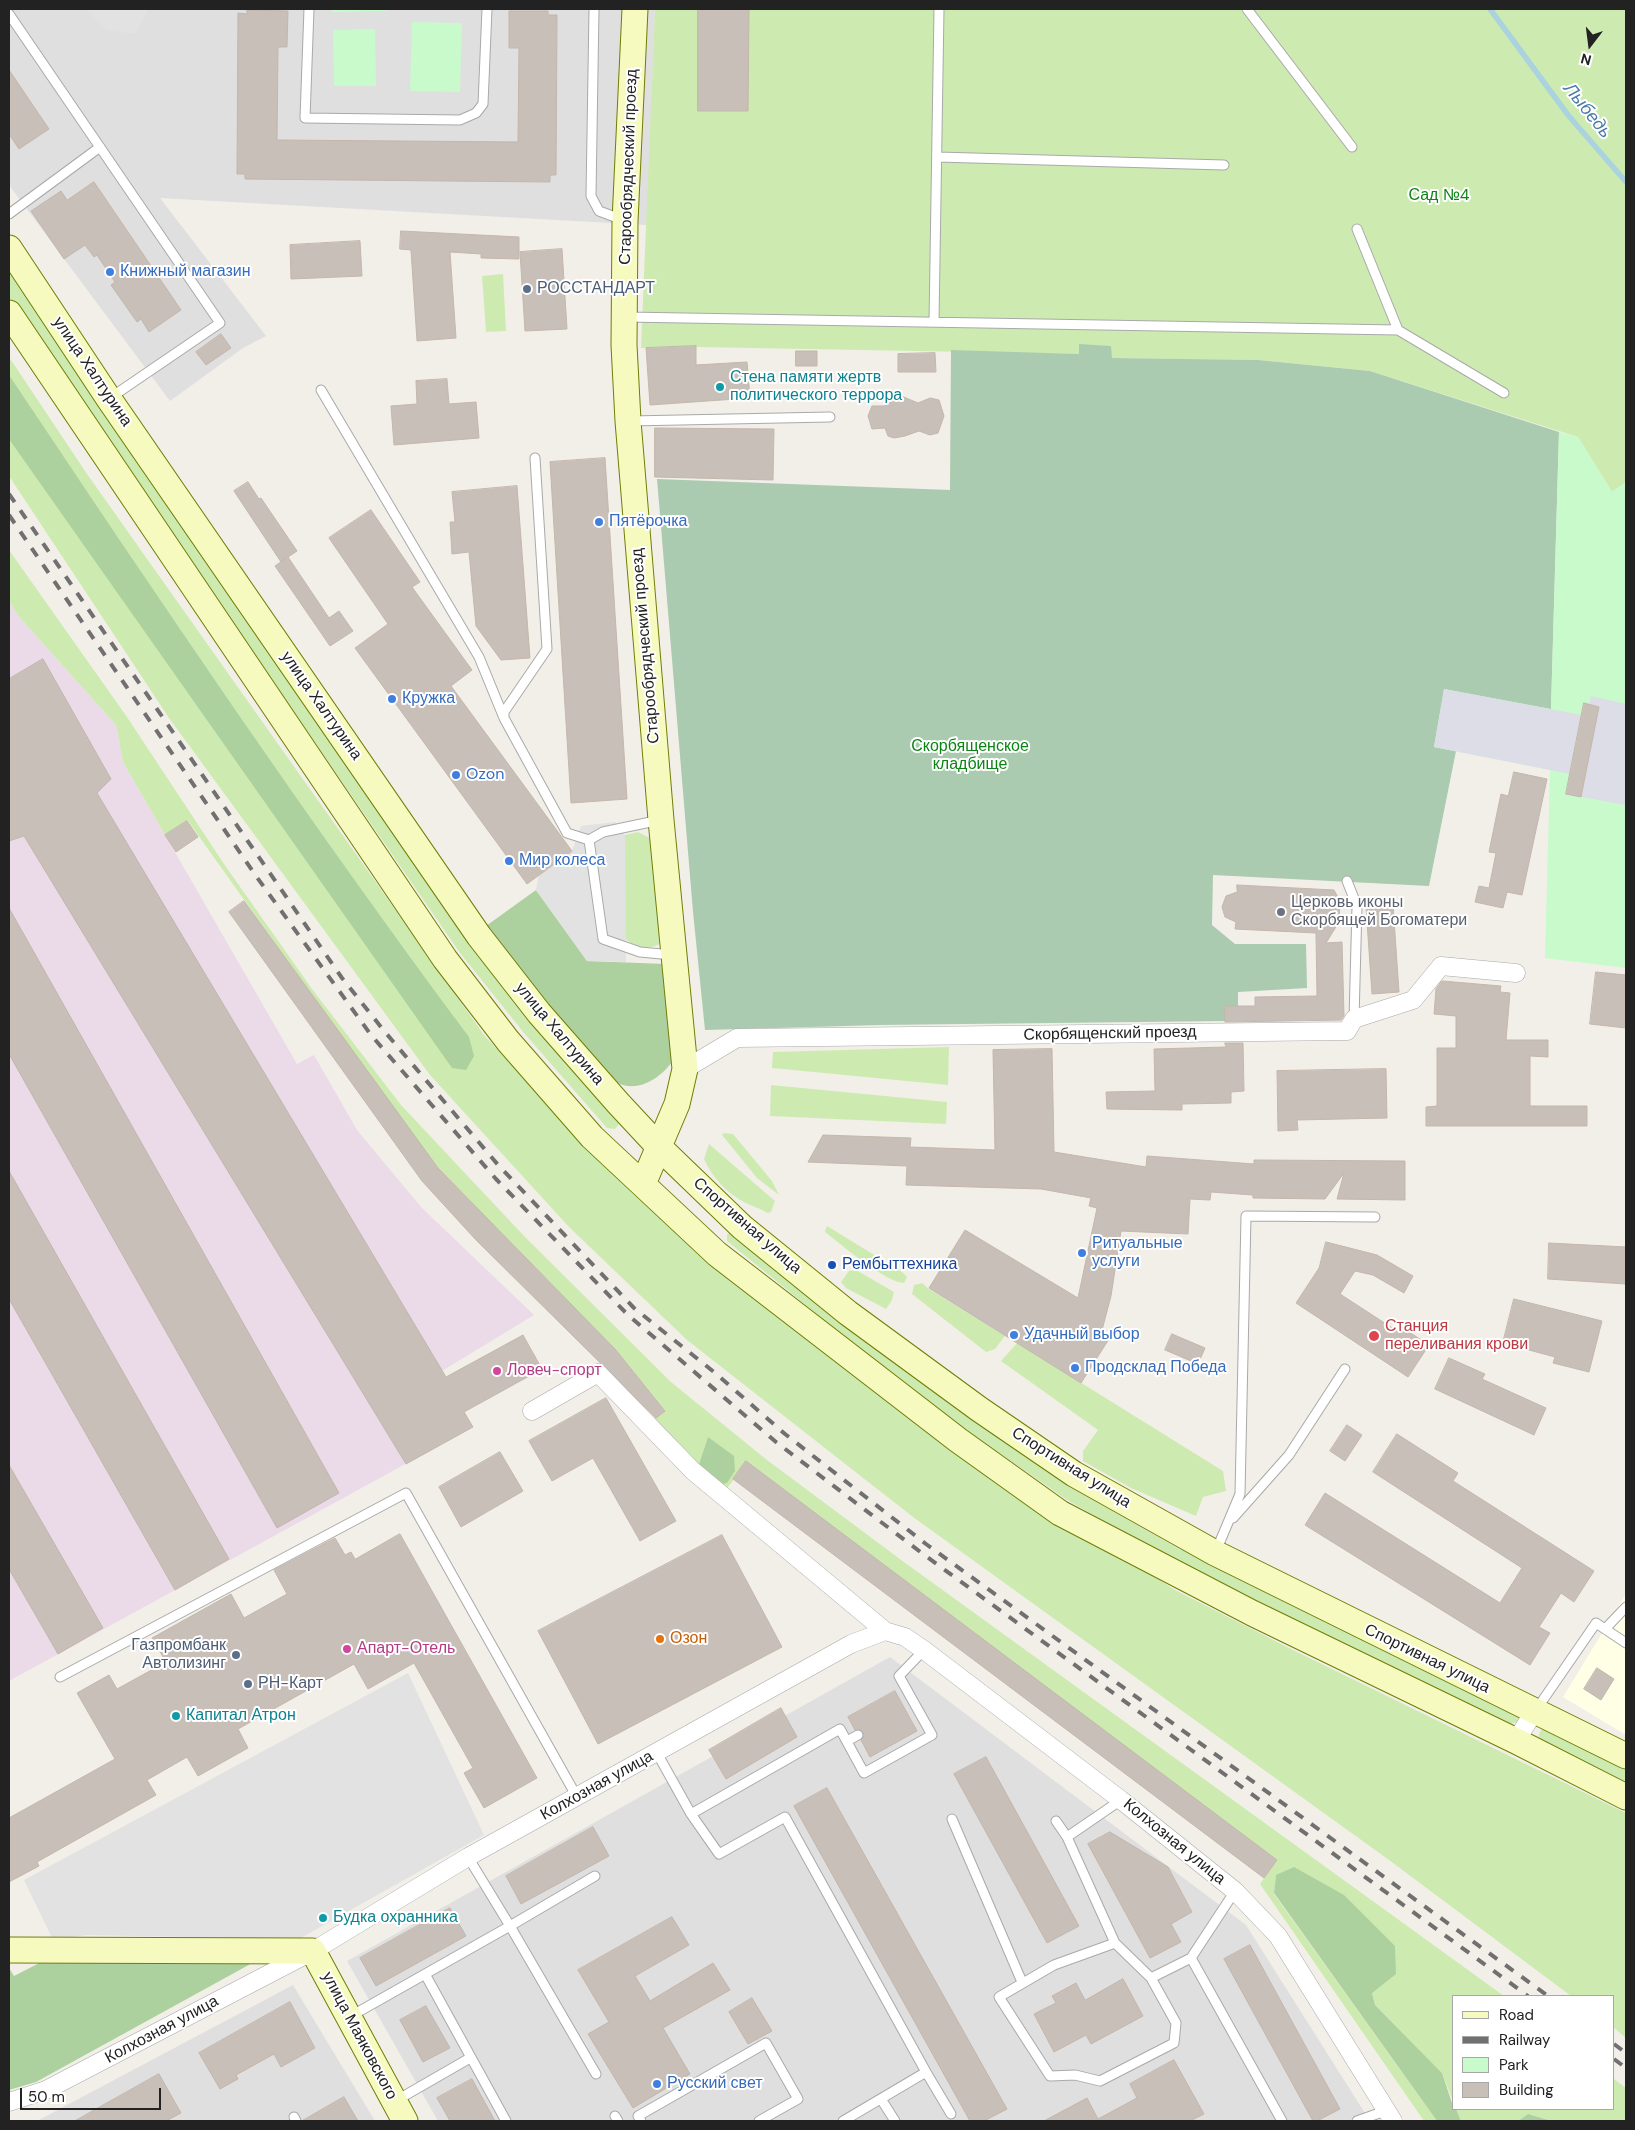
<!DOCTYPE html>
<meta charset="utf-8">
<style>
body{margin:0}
#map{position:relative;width:1635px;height:2130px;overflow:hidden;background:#f2efe9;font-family:"DM Sans",sans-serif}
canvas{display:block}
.frame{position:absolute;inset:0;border:10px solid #222;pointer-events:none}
.legend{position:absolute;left:1452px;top:1995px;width:162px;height:115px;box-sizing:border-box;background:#fff;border:1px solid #a7a7a7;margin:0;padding:6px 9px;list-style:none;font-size:15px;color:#222}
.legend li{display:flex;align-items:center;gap:10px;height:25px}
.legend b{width:25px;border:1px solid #a7a7a7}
.north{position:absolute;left:1565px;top:20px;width:50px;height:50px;-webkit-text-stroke:4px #fff;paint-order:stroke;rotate:195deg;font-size:14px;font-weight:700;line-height:20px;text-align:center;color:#222}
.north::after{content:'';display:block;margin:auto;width:18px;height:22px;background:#222;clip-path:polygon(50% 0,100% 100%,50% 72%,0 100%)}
.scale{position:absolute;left:20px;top:2088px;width:141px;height:22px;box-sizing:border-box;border:2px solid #222;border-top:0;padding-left:6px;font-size:15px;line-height:18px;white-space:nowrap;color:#222;-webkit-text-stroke:4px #fff;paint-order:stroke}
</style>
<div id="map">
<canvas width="1635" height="2130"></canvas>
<div class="frame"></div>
<ul class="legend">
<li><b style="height:6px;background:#f7fabf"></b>Road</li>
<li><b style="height:6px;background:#707070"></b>Railway</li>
<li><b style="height:14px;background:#c8facc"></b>Park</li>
<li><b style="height:14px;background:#c7bfb8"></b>Building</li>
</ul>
<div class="north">N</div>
<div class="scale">50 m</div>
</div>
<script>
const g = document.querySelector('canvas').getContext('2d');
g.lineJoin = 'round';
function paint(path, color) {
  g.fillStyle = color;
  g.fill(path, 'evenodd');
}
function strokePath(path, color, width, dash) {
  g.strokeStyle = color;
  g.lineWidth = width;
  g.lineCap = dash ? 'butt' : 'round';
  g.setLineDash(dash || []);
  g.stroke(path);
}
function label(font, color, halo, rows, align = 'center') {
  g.font = font + ' "DM Sans",sans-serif';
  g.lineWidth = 4;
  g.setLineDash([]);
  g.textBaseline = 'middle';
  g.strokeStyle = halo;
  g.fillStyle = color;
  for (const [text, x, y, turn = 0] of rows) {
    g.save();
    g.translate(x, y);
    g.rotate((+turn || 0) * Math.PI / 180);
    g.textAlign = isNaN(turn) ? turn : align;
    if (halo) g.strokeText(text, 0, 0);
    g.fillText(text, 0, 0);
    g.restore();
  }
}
const residential = new Path2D(`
 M9,9H655L647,225L160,198L266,336L243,348L170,401L9,185Z
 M890,1657L1246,1925L1370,2121H438L347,1961Z
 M293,1985L375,2121H37Z`);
const industrial = new Path2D(`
 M9,601L20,618L116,725L123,762L297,1064L314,1055L357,1130L421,1207L534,1315L442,1371L473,1427L9,1681Z`);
const education = new Path2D(`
 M1626,1594V1735L1563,1697Z`);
const grass = new Path2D(`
 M655,9H1626V482L1612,492L1578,437L1370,371L1258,360L1111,358L1079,344V354L696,347L641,348Z
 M9,266L350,772L474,944L619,1118V1124L615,1129L607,1128L524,1033L460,953L9,298Z
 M503,274L506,331L486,332L482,276Z
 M9,357L87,474L484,1035L591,1153L634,1195L698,1250L955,1450L1175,1590L1295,1651L1626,1813V2038L1614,2028V1996H1571L1389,1860L913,1517L687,1340L569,1227L430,1075L169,718L9,476Z
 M9,550L127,717L224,864L312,989L401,1105L525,1237L671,1382L767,1460L908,1565L1504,1996H1454V2104L1442,2073L1375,2005L1372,1993L1276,1875L1274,1894L1437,2121H1424L1260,1884L1277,1860L747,1462L725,1491L650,1422L665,1410L615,1349L438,1168L396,1113L188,821L165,835L123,762L116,725L20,618L9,601ZM708,1437L723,1484L699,1464Z
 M638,832L654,840L664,940C652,952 638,948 625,939V835Z
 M949,1047L948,1085L772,1068L773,1052Z
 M771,1085L947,1102L946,1124L770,1116Z
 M724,1133L733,1134L772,1181L779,1195L757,1178L722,1135Z
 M709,1144L775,1201L771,1212L767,1213C761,1208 753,1207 746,1203C727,1194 712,1177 704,1159Z
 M827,1226L902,1272L907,1277L904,1283C886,1283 841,1244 825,1232Z
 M732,1230L974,1419L1075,1490L1181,1550H1190L1521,1716L1518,1722L1511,1724L1182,1566L1067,1500L965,1429L834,1328L727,1241V1235Z
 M856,1270L894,1292L892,1300L886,1309L846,1288L841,1282L849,1271Z
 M922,1283L929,1289L1005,1336L995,1349L986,1352L912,1294L914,1285Z
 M1017,1343L1223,1471L1226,1491L1203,1497L1196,1516L1131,1488L1083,1461V1451L1098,1430L1001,1361Z
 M1548,1727L1626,1767V1783L1539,1739C1539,1731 1541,1729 1548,1727Z
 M1614,2079L1626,2088V2121H1552L1528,2114L1518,2121H1461L1456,2109H1614Z`);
const forest = new Path2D(`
 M9,375C158,598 308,821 469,1037L474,1056L466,1070L452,1068L9,439Z
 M536,890L587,961L666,964L672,1062C661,1077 640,1092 620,1084C614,1081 609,1076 603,1073L486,926Z
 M708,1437L734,1456L735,1471L727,1483L723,1484L699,1464Z
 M1294,1867L1344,1895L1395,1946L1396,1974L1372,1993L1375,2005L1442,2073L1454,2109H1456L1461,2121H1437L1274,1893L1276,1875Z
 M57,1954L265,1956L36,2082L9,2090V1968L14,1976Z
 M1528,2114L1552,2121H1518Z`);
const cemetery = new Path2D(`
 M1079,344L1111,346L1112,358L1258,360L1370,371L1559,432L1551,709L1435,746L1456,751L1429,886L1213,875L1212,925L1235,944H1306L1307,988L1238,992V1006H1225V1021L880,1025L705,1030L693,912L657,479L950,490L951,350L1079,354Z`);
const park = new Path2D(`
 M332,9H386V11L332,12Z
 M412,22L462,23L460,92L410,91Z
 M375,29L376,86H334L333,30Z
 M1559,432L1578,437L1612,492L1626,482V968L1545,958L1550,770L1434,747L1444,689L1551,709Z`);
const parking = new Path2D(`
 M85,9H149L135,34L106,30Z
 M615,822L625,835L626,962L587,961L536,890L539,875L572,851L581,826Z
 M408,1673L484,1835L299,1939L86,1935L53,1940L24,1880Z`);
const plaza = new Path2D(`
 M1444,689L1582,715L1570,774L1434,747Z
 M1591,696L1626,704V805L1581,797L1599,707L1589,704Z`);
const stream = new Path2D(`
 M1490,9L1568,115L1626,182`);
const building = new Path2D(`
 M698,9H749L748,111H698Z
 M247,10L288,11L287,47H278L277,140L518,142L519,48H509V11H548V15H557L556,175H550V182L245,179V174H237L238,13L247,14Z
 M9,70L49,129L19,149L9,134Z
 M94,182L181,310L149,332L141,319L137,322L111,285L115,282L97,255L94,257L85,245L64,259L31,211L61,191L67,200Z
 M401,231L519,237V259L481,258V254L450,252L456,338L417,341L411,250L400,249Z
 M360,241L362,276L291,279L290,245Z
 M562,249L567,329L525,331L520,252Z
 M221,334L231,348L206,365L196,352Z
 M696,346V365L747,362L750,398L650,405L646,348Z
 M796,351H817V366H796Z
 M935,353L936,372H898V354Z
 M447,379L449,404L476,402L479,438L394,445L391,406L417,404L416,381Z
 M899,395L918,403L930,398L939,400L944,416L938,433L930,435L919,431L905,436L894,438L888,436L885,428L872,429L868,416L872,406H885L888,399Z
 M655,428L774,429L773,480L655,477Z
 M605,458L627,799L571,803L550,462Z
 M248,482L259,499L261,498L297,551L288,557L329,618L339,611L353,631L330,646L275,566L285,559L281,562L234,491Z
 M517,486L530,658L501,660L476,626L469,552L452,554L450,522H455L452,492Z
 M371,510L420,582L412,587L472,670L451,686L572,851L527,884L355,648L388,624L329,538Z
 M43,659L111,779L97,793L446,1377L523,1335L542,1369L464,1412L473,1427L406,1464L24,836L9,841V679Z
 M1584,703L1599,707L1581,797L1566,794Z
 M1514,772L1547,779L1522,895L1507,892L1503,908L1475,902L1479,886L1489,888L1496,853L1489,852L1498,808L1501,794L1508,796Z
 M187,821L198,837L176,852L165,835Z
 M1237,885L1334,890L1340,901L1339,922L1326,943L1342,942L1344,1016L1341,1020L1225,1022L1224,1006H1255V997L1317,996L1316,933L1235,929L1236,922L1225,917L1222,907L1226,896L1237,892Z
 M244,901L438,1168L615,1349L665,1411L656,1418L476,1240L422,1181L229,912Z
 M1393,905L1399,992L1372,994L1366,907Z
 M9,908L339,1493L277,1528L9,1054Z
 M1596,972L1626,975V1028L1590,1024Z
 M1442,981L1501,986L1500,992L1510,993L1506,1040H1548V1057L1530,1056V1106H1587V1126H1426V1107L1437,1106V1048H1456V1016L1434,1014L1436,989Z
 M1225,1043H1243L1244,1091L1231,1092V1103L1182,1104V1110L1107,1109L1106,1092L1155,1091L1154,1049L1226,1047Z
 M1052,1049L1054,1152L1146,1167L1147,1156L1254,1164V1160L1405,1161V1200L1337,1199L1344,1173L1325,1199L1253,1198V1195L1211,1192L1210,1200L1190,1199L1188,1234L1121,1231L1111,1296L1101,1334L1109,1339L1081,1383L929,1288L965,1230L1078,1298L1097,1208L1089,1206L1091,1198L1041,1189L906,1185L907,1166L808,1162L823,1135L911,1138L910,1147L995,1150L993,1050Z
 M1386,1069L1387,1118L1297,1120L1298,1130L1278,1131L1277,1071Z
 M9,1171L229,1559L175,1590L9,1299Z
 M1326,1242L1377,1255L1413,1276L1404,1293L1373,1275L1355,1271L1340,1294L1400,1333L1403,1328L1429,1345L1408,1377L1296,1303L1319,1268Z
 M1549,1243L1626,1247V1284L1548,1279Z
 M1514,1299L1602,1321L1589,1372L1553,1363L1555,1357L1503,1343Z
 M1172,1334L1205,1348L1198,1364L1165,1350Z
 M1449,1358L1485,1374L1482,1379L1546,1408L1534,1435L1435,1389Z
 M606,1398L676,1521L640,1541L593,1458L552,1481L529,1441Z
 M1347,1425L1362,1435L1345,1461L1330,1451Z
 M1397,1434L1458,1473L1453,1481L1594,1571L1574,1602L1561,1593L1539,1627L1550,1633L1530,1665L1305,1525L1325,1493L1500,1603L1522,1568L1373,1472Z
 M500,1452L523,1491L461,1527L439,1487Z
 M746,1461L1277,1860L1264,1878L733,1479Z
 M9,1465L103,1628L58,1654L9,1569Z
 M400,1534L537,1778L484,1808L464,1773L473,1768L414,1663L368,1689L354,1664L238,1729L248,1748L198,1776L187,1757L147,1780L156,1795L37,1862L39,1866L9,1882V1818L115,1759L77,1693L109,1675L117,1689L166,1662L152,1638L231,1594L244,1618L287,1594L274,1570L335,1538L345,1555L351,1552L355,1559Z
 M722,1535L782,1647L598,1744L538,1631Z
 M1597,1668L1614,1679L1601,1700L1584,1689Z
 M895,1691L917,1731L870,1757L861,1740L864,1736L863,1732L855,1730L848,1717Z
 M781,1708L797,1737L726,1779L709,1750Z
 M986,1757L1079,1926L1047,1943L954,1774Z
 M827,1788L1007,2109L984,2121H970L794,1806Z
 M593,1827L609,1856L521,1904L506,1876Z
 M1110,1832L1168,1867L1192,1912L1171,1924L1181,1942L1150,1958L1088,1844Z
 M450,1908L466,1936L376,1986L360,1958Z
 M672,1917L689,1945L635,1976L650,2001L713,1963L730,1990L663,2028L690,2074L633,2108L588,2034L609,2022L578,1970Z
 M1250,1945L1340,2109L1317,2121H1313L1224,1959Z
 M1123,1979L1143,2016L1091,2044L1086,2035L1054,2052L1034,2014L1056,2003L1052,1996L1076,1983L1085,2000Z
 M752,1998L772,2031L748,2044L729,2012Z
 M290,2002L315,2048L281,2067L274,2054L236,2075L238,2079L220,2089L199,2053Z
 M426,2006L450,2048L423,2062L400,2020Z
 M1174,2060L1204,2114L1190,2121H1044L1087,2098L1098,2119L1137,2098L1130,2084Z
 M159,2074L181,2113L166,2121H75Z
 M472,2079L495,2121H450L437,2098Z
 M344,2097L358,2121H302Z`);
const lane = new Path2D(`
 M309,9L305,118L460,120L476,113L483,104L487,9
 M594,9L591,196L599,211L623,220
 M1247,9L1352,147
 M9,14L220,323L110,398
 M937,157L1224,165
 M9,214L100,147
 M1357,229L1398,330
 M625,317L1398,330L1504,393
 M934,322L939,9
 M321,390L479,657L504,718L567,833L589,840L603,939L640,952L672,955
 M630,421L830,417
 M504,718V712L547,649L535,458
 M589,840L603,832L660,820
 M1347,881L1357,906L1354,1019
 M1233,1518L1289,1455L1345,1369
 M1216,1551L1240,1494L1246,1216L1375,1217
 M1605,1629L1626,1607
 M60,1677L406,1493L577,1797
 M1536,1710L1596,1623L1626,1643
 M847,1741L858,1735
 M657,1753L691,1814L719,1854L785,1817L926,2072L951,2114
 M691,1814L840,1729L864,1773L932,1735L899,1676L924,1650
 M952,1819L1022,1982
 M1056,1821L1067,1837
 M468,1857L510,1926L595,1876
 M1115,1943L1151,1978L1176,2023L1174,2043L1100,2081L1075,2075L1050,2076L999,1997L1054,1965Z
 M1115,1943L1067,1837L1121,1800
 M1191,1958L1282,2121
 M425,1974L506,2121
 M1151,1978L1191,1958L1235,1891
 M351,2016L510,1926L596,2074
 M881,2099L895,2121
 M397,2100L470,2058
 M615,2116L618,2121
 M294,2117L296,2121
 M641,2121L638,2116L766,2043L798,2099L759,2121
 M843,2121L926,2072
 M1357,2121L1385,2111`);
const street = new Path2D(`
 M685,1069L737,1038L1347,1031L1354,1019L1413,1000L1441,966L1516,973
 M532,1411L598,1373L693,1471L885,1631L905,1637L924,1650L1121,1800L1235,1891L1278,1936L1393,2121
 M1516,1741L1535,1710
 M9,2102L46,2090L313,1951L468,1857L851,1644L885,1631`);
const secondary = new Path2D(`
 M635,9L625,221L624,345L628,421L661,820L685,1069L677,1104L643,1184
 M9,248L109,399L479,936L539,1013L618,1103L658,1146L742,1227L848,1313L979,1409L1074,1474L1215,1553L1626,1756
 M9,313L445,959L508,1041L592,1137L717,1254L958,1440L1060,1513L1252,1613L1516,1741L1626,1797
 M9,1950L313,1951L405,2121`);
const rail = new Path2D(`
 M9,494L342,978L385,1032L499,1166L634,1308L714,1372L785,1434L926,1544L1548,1996
 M9,515L256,876L371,1035L496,1179L628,1315L776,1442L923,1554L1528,1996
 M1614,2044L1626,2053
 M1614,2059L1626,2068`);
const markers = [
 [110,272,5,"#3f7fe0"],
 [527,289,5,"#5c6f8a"],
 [720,387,5,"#0f9aa8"],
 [599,522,5,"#3f7fe0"],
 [392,699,5,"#3f7fe0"],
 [456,775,5,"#3f7fe0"],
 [509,861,5,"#3f7fe0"],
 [1281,912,5,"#6b7280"],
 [1082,1253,5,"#3f7fe0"],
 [832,1265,5,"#1a4fb4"],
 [1014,1335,5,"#3f7fe0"],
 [1374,1336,6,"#e0444e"],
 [1075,1368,5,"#3f7fe0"],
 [497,1371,5,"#d1479c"],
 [660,1639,5,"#e8710a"],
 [347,1649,5,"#d1479c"],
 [236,1655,5,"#5c6f8a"],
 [248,1684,5,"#5c6f8a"],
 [176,1716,5,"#0f9aa8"],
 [323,1918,5,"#0f9aa8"],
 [657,2084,5,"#3f7fe0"]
];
const streetNames = [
 ["Старообрядческий проезд",629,167,-88],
 ["улица Халтурина",92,372,56],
 ["Старообрядческий проезд",646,646,-95],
 ["улица Халтурина",321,706,55],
 ["улица Халтурина",559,1034,50],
 ["Скорбященский проезд",1110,1034,-1],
 ["Спортивная улица",747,1226,41],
 ["Спортивная улица",1071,1468,32],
 ["Спортивная улица",1427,1659,26],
 ["Колхозная улица",597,1786,-29],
 ["Колхозная улица",1174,1842,39],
 ["Колхозная улица",162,2030,-28],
 ["улица Маяковского",359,2036,62]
];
const parkNames = [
 ["Сад №4",1439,196],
 ["Скорбященское",970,747],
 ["кладбище",970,765]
];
const shopNames = [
 ["Книжный магазин",120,272],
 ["Пятёрочка",609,522],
 ["Кружка",402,699],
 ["Ozon",466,775],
 ["Мир колеса",519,861],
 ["Ритуальные",1092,1244],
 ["услуги",1092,1262],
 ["Удачный выбор",1024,1335],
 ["Продсклад Победа",1085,1368],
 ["Русский свет",667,2084]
];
const serviceNames = [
 ["РОССТАНДАРТ",537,289],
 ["Газпромбанк",226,1646,"right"],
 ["Автолизинг",226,1664,"right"],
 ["РН-Карт",258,1684]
];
const cultureNames = [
 ["Стена памяти жертв",730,378],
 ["политического террора",730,396],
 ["Капитал Атрон",186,1716],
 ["Будка охранника",333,1918]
];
const worshipNames = [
 ["Церковь иконы",1291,903],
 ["Скорбящей Богоматери",1291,921]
];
const transitNames = [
 ["Рембыттехника",842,1265]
];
const healthNames = [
 ["Станция",1385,1327],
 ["переливания крови",1385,1345]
];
const hotelNames = [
 ["Ловеч-спорт",507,1371],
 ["Апарт-Отель",357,1649]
];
const foodNames = [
 ["Озон",670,1639]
];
const waterNames = [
 ["Лыбедь",1587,111,51]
];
paint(residential, '#e0dfdf');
paint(industrial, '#ebdbe8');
paint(education, '#ffffe5');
paint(grass, '#cdebb0');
paint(forest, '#add19e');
paint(cemetery, '#aacbaf');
paint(park, '#c8facc');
paint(parking, '#e2e2e2');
paint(plaza, '#dddde8');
strokePath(stream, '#aad3df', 5.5);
paint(building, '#c7bfb8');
strokePath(building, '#c4b6ab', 1);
strokePath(lane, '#a9a9a9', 11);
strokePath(street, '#a9a9a9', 19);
strokePath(secondary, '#707d05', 27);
strokePath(lane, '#fff', 9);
strokePath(street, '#fff', 18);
strokePath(secondary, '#f7fabf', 25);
strokePath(rail, '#707070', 4, [10, 10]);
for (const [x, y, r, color] of markers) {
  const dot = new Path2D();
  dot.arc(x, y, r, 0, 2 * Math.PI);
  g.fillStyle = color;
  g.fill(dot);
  strokePath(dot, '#fff', 2);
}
label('16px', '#222', '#fff', streetNames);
label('16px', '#0c8416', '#fff', parkNames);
label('16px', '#366cbe', '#fff', shopNames, 'left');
label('16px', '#4e5e75', '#fff', serviceNames, 'left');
label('16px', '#0d838f', '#fff', cultureNames, 'left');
label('16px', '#5b616d', '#fff', worshipNames, 'left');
label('16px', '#164399', '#fff', transitNames, 'left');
label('16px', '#be3a42', '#fff', healthNames, 'left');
label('16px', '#b23c85', '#fff', hotelNames, 'left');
label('16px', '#c56008', '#fff', foodNames, 'left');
label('italic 18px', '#4a7aab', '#fff', waterNames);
</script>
